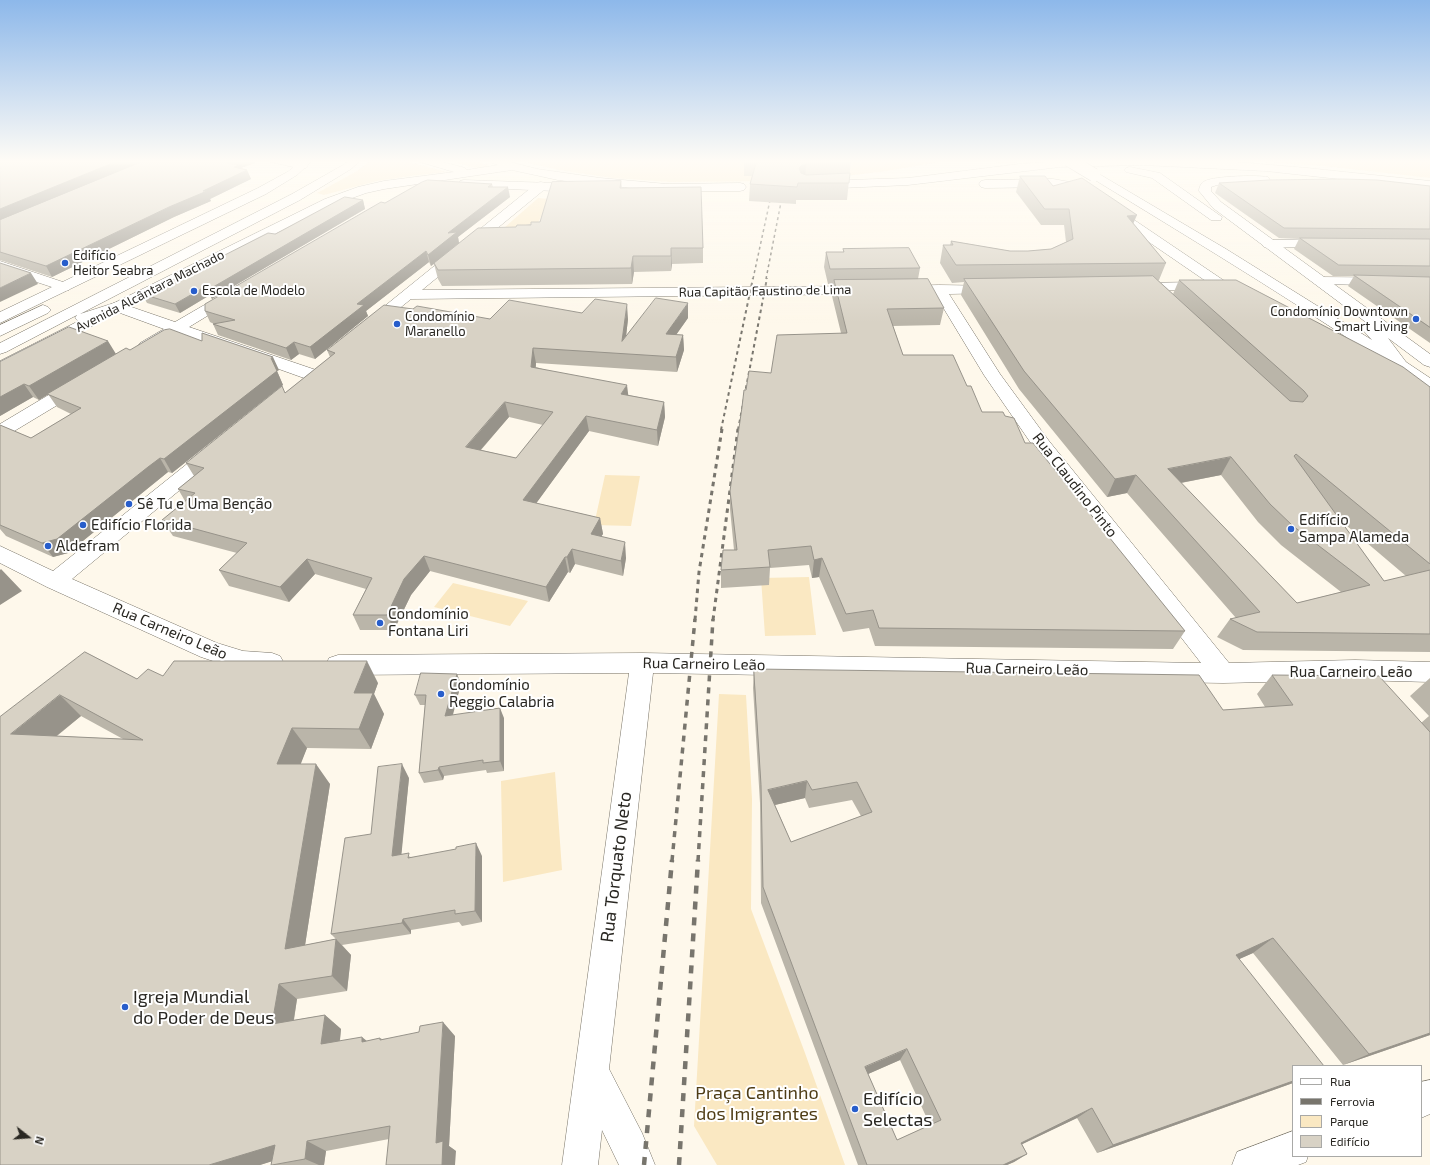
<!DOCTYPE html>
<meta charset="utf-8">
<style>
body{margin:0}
#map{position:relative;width:1430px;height:1165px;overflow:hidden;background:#fef8eb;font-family:"Exo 2",sans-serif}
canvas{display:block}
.legend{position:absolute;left:1292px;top:1065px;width:130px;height:92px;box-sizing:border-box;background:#fff;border:1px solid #a9a9a7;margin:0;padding:5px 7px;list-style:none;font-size:12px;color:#292722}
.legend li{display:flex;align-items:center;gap:8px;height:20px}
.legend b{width:20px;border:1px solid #a9a9a7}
.north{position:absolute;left:8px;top:1117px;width:40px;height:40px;-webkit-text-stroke:3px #fff;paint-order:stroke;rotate:107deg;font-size:11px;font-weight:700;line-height:16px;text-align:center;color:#292722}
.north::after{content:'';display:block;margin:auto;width:14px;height:18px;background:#292722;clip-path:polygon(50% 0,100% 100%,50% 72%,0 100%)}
</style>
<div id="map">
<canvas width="1430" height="1165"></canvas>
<ul class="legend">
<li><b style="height:5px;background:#fff"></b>Rua</li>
<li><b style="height:5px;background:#78756d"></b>Ferrovia</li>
<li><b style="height:11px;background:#fae8c2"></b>Parque</li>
<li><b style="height:11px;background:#d8d2c5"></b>Edifício</li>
</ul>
<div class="north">N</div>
</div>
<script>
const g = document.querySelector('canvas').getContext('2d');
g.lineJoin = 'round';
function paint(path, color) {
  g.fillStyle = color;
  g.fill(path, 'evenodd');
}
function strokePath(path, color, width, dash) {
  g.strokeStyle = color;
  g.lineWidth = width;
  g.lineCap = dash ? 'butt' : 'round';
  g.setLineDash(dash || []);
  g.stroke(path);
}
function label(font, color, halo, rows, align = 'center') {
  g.font = font + ' "Exo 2",sans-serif';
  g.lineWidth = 4;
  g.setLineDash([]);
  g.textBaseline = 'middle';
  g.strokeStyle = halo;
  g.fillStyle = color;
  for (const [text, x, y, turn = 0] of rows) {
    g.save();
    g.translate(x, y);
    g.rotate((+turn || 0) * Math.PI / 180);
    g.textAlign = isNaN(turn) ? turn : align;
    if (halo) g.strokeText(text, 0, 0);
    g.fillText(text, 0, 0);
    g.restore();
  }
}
const green = new Path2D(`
 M371,160H401L447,172L411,176L377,181L324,195L317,193L357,171Z
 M448,160H473L488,165C479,173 458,162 448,160Z
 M516,160H950L887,171L837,177L784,181L670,182L612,178L559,170Z
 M1007,160H1069L992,164Z
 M1235,160H1430V178L1323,166Z
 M538,198L550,199L531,237L488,242Z
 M605,475L640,476L631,526L594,525Z
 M809,577L816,635L765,636L761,578Z
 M453,583L528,601L510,626L434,607Z
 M719,694L746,695L752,799L751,909L805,1053L845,1165H717L694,1126Z
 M555,772L562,870L503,882L501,781Z`);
const minor = new Path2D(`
 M269,160H289L306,164L308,166L306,168L302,169L271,162Z
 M541,182L545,183L547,186L545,189L422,290L863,286L868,287L870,290L868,293L863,294L411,299L375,328L370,330L365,328L362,325L365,322L537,183Z
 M1327,239L1332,240L1334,243L1332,246L1269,248L1264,247L1262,244L1264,241L1269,240Z
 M0,261L69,284L71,287L69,290L64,291L0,270Z
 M1320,277L1430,278V286L1315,284L1313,281L1315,278Z
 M1207,282L1212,283L1214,286L1212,289L1135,291L1130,290L1128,287L1130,284L1135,283Z
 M939,285L998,286L1000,289L998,292L993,293L949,294L1000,374L1049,441L1229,663L1355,660L1430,662V682L1355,680L1223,683L653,673L609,1069L642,1133L655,1165H619L602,1130L598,1165H562L629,673L338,675L329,672L326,665L329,658L338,655L642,653L1201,663L1035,449L984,375L935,294L898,293L896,290L898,287L903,286Z
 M230,292L235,293L237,296L235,299L189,327L316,370L318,374L316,378L310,379L304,378L178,333C167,340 154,353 140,349L138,346L140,343L164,329L112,310L109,307L112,304L117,302L175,322L225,293Z
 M78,380L84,381L87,385L84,389L6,436L0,438V424L72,381Z
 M214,446L221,448L223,452L221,456L72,579L217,643L243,651L272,653L280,656L284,663L280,670L272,673L243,671L201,657L47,587L0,563V546L53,571L207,448Z
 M1430,1080V1114L1421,1118V1082Z
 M1293,1131V1156H1308L1306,1162L1298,1165H1232L1237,1152Z`);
const major = new Path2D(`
 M301,160H313L297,175L266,194L0,323V312L258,188L289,171Z
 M418,160H436L465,168L467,170L498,165L492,163L490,161L491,160H503L537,169L600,178L667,184L740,183L744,184L746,187L744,190L740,191H664L600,185L558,180L512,170L384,189L366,193L333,205L122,310L6,372L0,373V361L112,304L325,199L358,187L384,181L454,172L420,162Z
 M1075,160L1225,161L1307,168L1430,181V189L1266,171L1142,165L1060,167L908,185L818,189L814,188L812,185L814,182L818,181L908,178L1019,164Z
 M1130,167L1160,173L1222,217L1221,220H1211L1152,178L1126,172L1124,170L1126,168Z
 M1094,171L1226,249L1372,340L1360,327L1362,324L1367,323L1213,208L1199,191C1199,187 1201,183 1205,181C1215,176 1257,175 1268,177L1270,180L1268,183L1264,184L1217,185L1211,187V191L1221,202L1430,354V367L1424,365L1388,338L1406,362L1430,378V391L1424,390C1316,314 1203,246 1090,177L1088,175L1090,173Z
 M1053,179L1081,184L1226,282L1244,292L1246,295L1244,298L1239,299L1216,288L1073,190L1053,187L985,188L981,187L979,184L981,181L985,180Z
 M464,180L580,184L584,185L586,188L584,191L580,192L460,187L458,184L460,181Z`);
const highway = new Path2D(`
 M349,160H361L351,169L300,200L80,314L117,302L122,304L125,307L122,310L83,323L78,321L75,318L77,315L6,352L0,354V343L292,194L343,165Z
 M43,305L48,307L51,310L48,313L0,336V325Z`);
const railFar4 = new Path2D(`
 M753,279L772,191
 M766,279L783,192`);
const railFar3 = new Path2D(`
 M721,430L753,278
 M738,430L767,278`);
const railFar2 = new Path2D(`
 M695,620L699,572L722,429
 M713,620L738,429`);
const railFar1 = new Path2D(`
 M672,861L695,619
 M698,861L713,619`);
const rail = new Path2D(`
 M644,1165L672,860
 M679,1165L698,860`);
const majorBridge = new Path2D(`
 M1069,160L1094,175`);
const wall = new Path2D(`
 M0,160L255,163L241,168L247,170L251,179L210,199L211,201L174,217L52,277L0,260Z
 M744,160H851L847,200H796V204L749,201L750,184L752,176H744Z
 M1020,176L1053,186L1133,223L1166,263L1159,280H1158L1173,294L1179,280L1430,387V652L1243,650L1217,637L1230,619L1236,618L1127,493L1107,497L1019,389L961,295L964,282L952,283L940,263L943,245H950L951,241L1010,251H1028L1051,249L1066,242L1064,225H1041L1016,192ZM1221,475L1258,522L1281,545L1341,592L1297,603L1181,483ZM1340,520L1406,576L1384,581Z
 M621,181L622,188L703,248V263L672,264L671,271L634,272L632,284L442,286L438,279L434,264L431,266L429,262L366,311L368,316L315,359L299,354L291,360L218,335L213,324H214L210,322L205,311L385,203L492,184L493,187L510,197L458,237L459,243L516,227L540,222Z
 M1219,183L1430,186V343L1348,286L1354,276H1333L1294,249L1299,239L1279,238L1215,193Z
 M363,200L365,209L212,299L210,295L180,313L147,303L142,294L275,234Z
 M843,249L920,268L918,279L944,308L940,325L893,326L903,355L967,386L982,412L1025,443L1185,631L1173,649L875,646L869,628L843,632L819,577L812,578L809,565L770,568L769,585L721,588V570L734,550L730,509V491L746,390L771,373L841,333L832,296L833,284H828L824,267L826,252H843Z
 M413,309L490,319L582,313L628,319L626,336L688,318L676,335H683L684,350L677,372L536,363V367L628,395L664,402L665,417L658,446L589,431L536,503L600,518L603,534L601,536L626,558L623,576L575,564L570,573L568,572L549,602L430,571L411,595L394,630H360L353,615L366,589L315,574L289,602L229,586L219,570L237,553L173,536L162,520L185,501L178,489L194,476L186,463L285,393L330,357L327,350ZM509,417L543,425L516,458L481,450Z
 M130,350L279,370L277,371L283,385L172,473L168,472L157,481L68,553L53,557L6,536L0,529V425L31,438L71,414L57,407L48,394L39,400L33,397L0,416V362L116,354Z
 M85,652L137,679L163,676L378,683L374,694L384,714L371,749L307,748L300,764L330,784L305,945L336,939L331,934L371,834L409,778L401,854L411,857L482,856V922L462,926L459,922L411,930V934L342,945L351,955L347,991L297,999L294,1020L325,1015L341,1029L340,1041H367L380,1038L382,1039L455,1036L449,1146L456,1151L389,1139L326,1151L324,1165H271L272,1161L260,1165H0V717ZM81,716L123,739L57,736Z
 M754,669L1223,710L1265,707L1257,694L1272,675L1421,723L1429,716L1410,696L1430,678V1035L1343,1065L1253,953L1239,959L1293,1066V1083L1097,1153L1077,1118L1022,1144L1027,1154L1014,1162L1007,1165H858L761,903L760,803L753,688ZM805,798L809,808L852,800L861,816L791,842L775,805ZM900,1060L930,1125L897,1140L868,1074Z
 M457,674L461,684L452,715L504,718V771L487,773L486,770L444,776L443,780L424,783L419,773L425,705H420L415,695Z`);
const shadedWall = new Path2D(`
 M120,160H147L0,221V209Z
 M235,160H254L255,163L241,168L247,170L251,179L210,199L211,201L174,217L52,277L46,266L203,191L227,163Z
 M806,164L805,180L799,168L802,165Z
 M508,187L510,197L458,237L459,243L431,266L428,255L448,233Z
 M363,200L365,209L212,299L210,295L180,313L175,304Z
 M1137,215L1130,231L1127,216Z
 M671,248L672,264L671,271Z
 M426,251L429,262L366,311L368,316L315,359L310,347L357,304Z
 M633,256L634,272L632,284L631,268Z
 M31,273L38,284L0,302V288Z
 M688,303V318L666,349V334Z
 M627,304L628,319L624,354L622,341Z
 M683,335L684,350L677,372L676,357Z
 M108,341L116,354L39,400L29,386Z
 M294,342L299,354L291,360L286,348Z
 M533,348L536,363L534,382L531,367Z
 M273,357L279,370L277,371L283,385L172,473L164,459Z
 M24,384L33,397L0,416V397Z
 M627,385L629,401L621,394Z
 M505,402L509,417L470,462L466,447Z
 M664,402L665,417L658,446L657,430Z
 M586,416L589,431L527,516L523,500Z
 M1231,457L1221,475L1159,487L1168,469Z
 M160,458L168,472L68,553L53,557L42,543Z
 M1136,475L1127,493L1107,497L1115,479Z
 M600,518L603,534L593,549L591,534Z
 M625,542L626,558L623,576L621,561Z
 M572,549L575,564L570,573L567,557Z
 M424,556L430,571L411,595L394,630L387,615L404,579Z
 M565,557L568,572L549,602L546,587Z
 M822,558L819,577L812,578L814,560Z
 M307,559L315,574L289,602L280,587Z
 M1,569L22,591L0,605V570Z
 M367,661L378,683L374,694L384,714L371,749L359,729L354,693Z
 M457,674L461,684L450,726L445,716Z
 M60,695L81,716L34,754L11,734Z
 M500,708L504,718V771L500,761Z
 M292,728L307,748L293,784L277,764Z
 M316,764L330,784L302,965L285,949Z
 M402,764L409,778L400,869L392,856Z
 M439,767L444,776L443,780L438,770Z
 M807,781L805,798L766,807L768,790Z
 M476,843L482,856V922L475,911Z
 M403,919L411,930V934L402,923Z
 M1273,938L1253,953L1217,969L1236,955Z
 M336,939L351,955L347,991L332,976Z
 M279,984L297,999L291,1037L272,1024Z
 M325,1015L341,1029L338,1057L321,1044Z
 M443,1022L455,1036L449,1146L456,1151L455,1165H442L436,1143Z
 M1430,1033V1035L1343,1065L1369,1054Z
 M362,1037L378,1050L362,1042Z
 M907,1049L900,1060L859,1078L865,1067Z
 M1293,1081V1083L1097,1153L1113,1145Z
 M1092,1108L1077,1118L1008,1151L1021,1143Z
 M307,1141L326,1151L324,1165H319L305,1159Z
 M275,1145L295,1154L260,1165H209Z
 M1027,1154L1014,1162L1007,1165H1003Z`);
const building = new Path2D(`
 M0,160H120L0,209Z
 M146,160H235L227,163L239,165L234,167L247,170L203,191H207L169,207L46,266L0,252V220Z
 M750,160H851L850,162L806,164L802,165L799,168L801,173L806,175L850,173L849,183H798L797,187L750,184L757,160Z
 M1020,176H1045L1053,186L1082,178L1137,215L1127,216L1166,263L956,265L943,245H953L951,241L1010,251H1028L1051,249L1073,239L1069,209H1045Z
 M1343,179L1377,180L1430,186V229L1284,228L1219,183L1269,180Z
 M428,180L492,184L488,187H508L448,233L457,232L428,255L426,251L357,304L364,305L310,347L294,342L286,348L213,324L235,320L205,311V304L381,202L385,203L422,182Z
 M621,181L620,188L701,187L703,248H671V256H633L631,268L438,270L434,263L478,228L516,227L517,225H531V222H540L552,182Z
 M345,197L363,200L208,290V285L175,304L142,294L215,260L268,233L275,234Z
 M1300,238L1430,239V266L1339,265Z
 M909,248L920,268L830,269L826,252H844L843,249Z
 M0,263L31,273L0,288Z
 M1354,275L1430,277V327Z
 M1153,276L1290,401L1303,402L1308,396L1304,391L1179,280H1236L1403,367L1430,387V564L1296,454L1294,456L1384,581L1430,570V634L1257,632L1230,619L1260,612L1136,475L1115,479L1024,371L964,279ZM1231,457L1270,504L1293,526L1370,585L1297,603L1168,469Z
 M928,279L944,308L887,309L903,355H953L967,386H971L982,412H1003L1005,416L1014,418L1025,443H1033L1185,631L879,628L873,610L846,614L822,558L814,560L811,546L768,550L770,567L721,570L723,550H737L730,491L742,407L744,390H746L749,371L771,373L777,335L847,333L834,280Z
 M656,298L688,303L666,334L683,335L676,357L533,348L531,367L627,385L621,394L664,402L657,430L586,416L523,500L600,518L591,534L625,542L621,561L572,549L567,557H565L546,587L424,556L404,579L387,615H353L372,578L307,559L280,587L219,570L247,543L162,520L195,493L178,489L204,468L186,463L282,386L285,393L335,353L327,350L384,305L413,309L417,306L490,319L509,300L582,313L595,299L627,304L622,341ZM505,402L553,412L516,458L466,447Z
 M69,327L108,341L29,386L24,384L0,397V362Z
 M170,329L202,341V333L273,357L271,358L277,371L164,459L160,458L148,467L57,539L42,543L0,525V425L31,438L81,408L47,394L126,348L130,350L164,330Z
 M85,652L137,679L148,669L163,676L174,661H367L354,693H373L359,729L292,728L277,764H316L285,949L336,939L332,976L279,984L272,1024L325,1015L321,1044L362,1037V1042L380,1038V1040L419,1032L420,1026L443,1022L436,1143L443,1141L442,1165H386L390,1126L307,1141L305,1159L272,1165H271L275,1145L209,1165H0V717ZM60,695L143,740L11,734Z
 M754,669L1199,675L1223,710L1293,705L1272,675L1379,676L1430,732V1033L1369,1054L1273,938L1236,955L1324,1066H1293V1081L1113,1145L1092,1108L1021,1143L1027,1154L1003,1165H867L763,887L761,785ZM807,781L812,790L857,782L872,812L791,842L768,790ZM907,1049L941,1120L897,1140L865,1067Z
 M421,673L457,674L445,716L500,708V761L483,763V760L439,767L438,770L419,773L426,695H415Z
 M402,764L392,856L409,853L408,858L456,849V847L476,843L475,911L455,914V910L403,919L402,923L331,934L345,838L371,834L378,767Z`);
const markers = [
 [65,263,4,"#275dcb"],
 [194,291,4,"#275dcb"],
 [1416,319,4,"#275dcb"],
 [397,324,4,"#275dcb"],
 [129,504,4,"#275dcb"],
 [83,525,4,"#275dcb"],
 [1291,529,4,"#275dcb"],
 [48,546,4,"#275dcb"],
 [380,623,4,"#275dcb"],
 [441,694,4,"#275dcb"],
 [125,1007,4,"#275dcb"],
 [855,1109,4,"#275dcb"]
];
const farPoinames = [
 ["Edifício",73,256],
 ["Heitor Seabra",73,271],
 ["Escola de Modelo",202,291],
 ["Condomínio Downtown",1408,312,"right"],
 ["Smart Living",1408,327,"right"],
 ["Condomínio",405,317],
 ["Maranello",405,332]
];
const farStreetnames = [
 ["Avenida Alcântara Machado",150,291,-27],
 ["Rua Capitão Faustino de Lima",765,291,-1]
];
const streetNames = [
 ["Rua Claudino Pinto",1075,485,52],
 ["Rua Carneiro Leão",170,631,23],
 ["Rua Carneiro Leão",704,664,1],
 ["Rua Carneiro Leão",1027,669,1],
 ["Rua Carneiro Leão",1351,672]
];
const poiNames = [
 ["Sê Tu e Uma Benção",137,504],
 ["Edifício",1299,520],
 ["Sampa Alameda",1299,537],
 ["Edifício Florida",91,525],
 ["Aldefram",56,546],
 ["Condomínio",388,614],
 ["Fontana Liri",388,631],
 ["Condomínio",449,685],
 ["Reggio Calabria",449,702]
];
const nearStreetnames = [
 ["Rua Torquato Neto",616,867,-83]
];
const nearPoinames = [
 ["Igreja Mundial",133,997],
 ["do Poder de Deus",133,1018],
 ["Edifício",863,1099],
 ["Selectas",863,1120]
];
const nearParknames = [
 ["Praça Cantinho",757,1093],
 ["dos Imigrantes",757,1114]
];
paint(green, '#fae8c2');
strokePath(minor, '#787367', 1);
strokePath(major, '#787367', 1);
strokePath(highway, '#787367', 1);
paint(minor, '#fff');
paint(major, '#fff');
paint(highway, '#fff');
strokePath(railFar4, '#78756d', 1.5, [3, 3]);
strokePath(railFar3, '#78756d', 2, [3.5, 3.5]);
strokePath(railFar2, '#78756d', 3, [4.5, 4.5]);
strokePath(railFar1, '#78756d', 3.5, [6, 6]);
strokePath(rail, '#78756d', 4.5, [8, 8]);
strokePath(majorBridge, '#787367', 14, []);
strokePath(majorBridge, '#fff', 13);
paint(wall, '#bab5a9');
paint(shadedWall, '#97938a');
paint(building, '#d8d2c5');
strokePath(building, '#97938a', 1);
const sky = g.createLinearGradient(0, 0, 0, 323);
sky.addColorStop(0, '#8db8ea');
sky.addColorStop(0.5, '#fffcf6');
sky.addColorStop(1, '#fffcf600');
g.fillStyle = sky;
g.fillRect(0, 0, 1430, 323);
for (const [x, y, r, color] of markers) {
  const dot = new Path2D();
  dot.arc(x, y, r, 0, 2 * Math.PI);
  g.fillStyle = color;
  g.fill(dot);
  strokePath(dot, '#fff', 1.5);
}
label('13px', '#292722', '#fff', farPoinames, 'left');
label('13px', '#292722', '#fff', farStreetnames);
label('15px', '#292722', '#fff', streetNames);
label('15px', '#292722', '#fff', poiNames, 'left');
label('18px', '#292722', '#fff', nearStreetnames);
label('18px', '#292722', '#fff', nearPoinames, 'left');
label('18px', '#4f3d16', '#fff', nearParknames);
</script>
